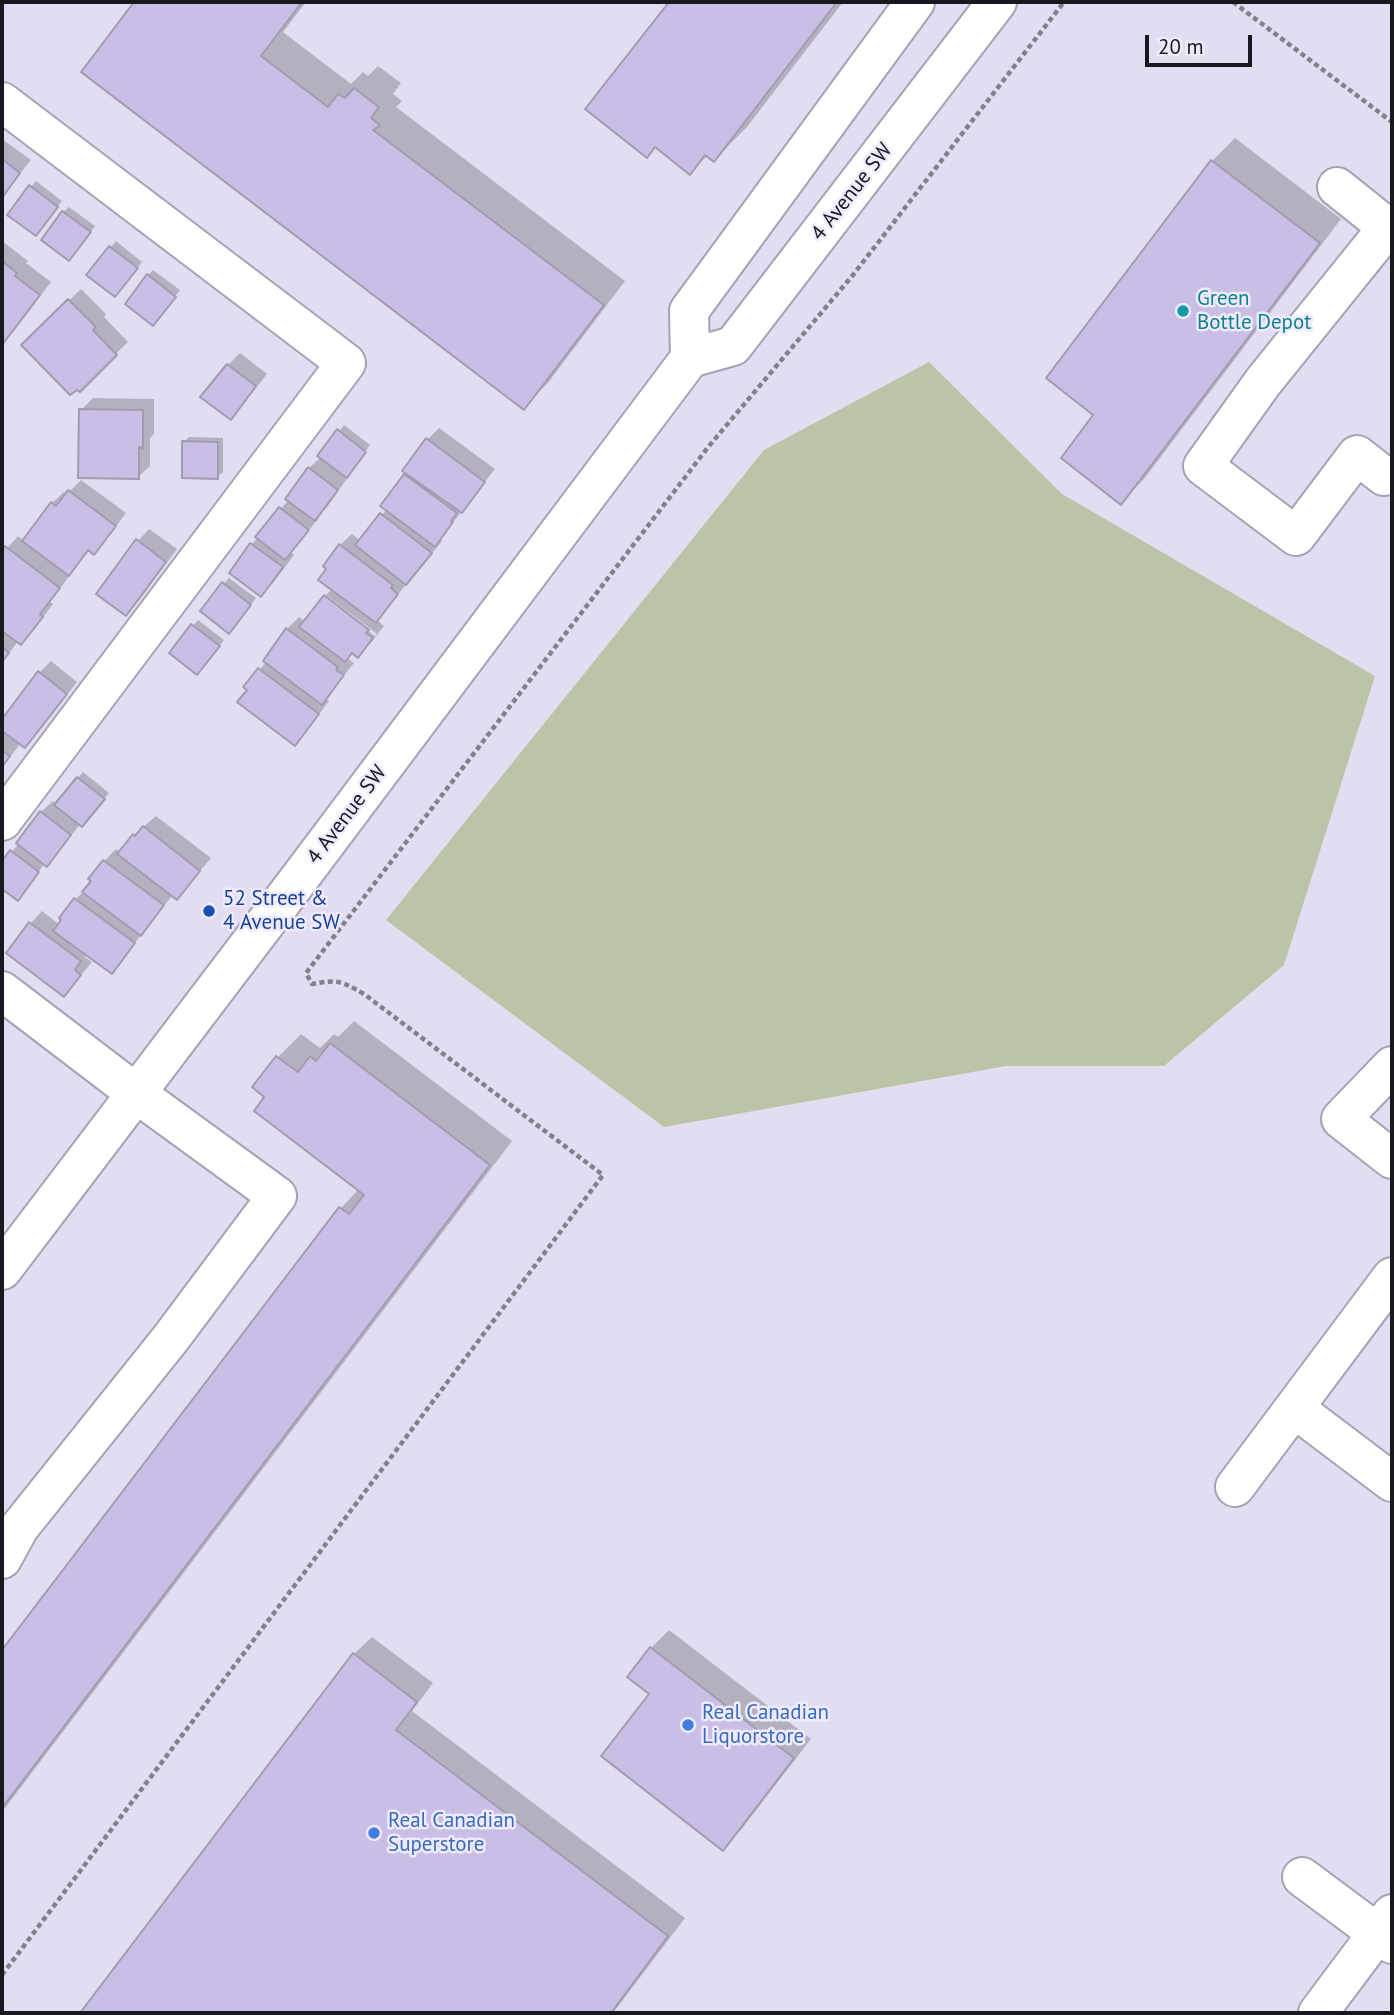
<!DOCTYPE html>
<style>
body{margin:0}
#map{position:relative;width:1394px;height:2015px;overflow:hidden;background:#e3ddf1;font-family:"PT Sans",sans-serif}
canvas{display:block}
.frame{position:absolute;inset:0;border:4px solid #1a181f;pointer-events:none}
.scale{position:absolute;left:1145px;top:35px;width:107px;height:32px;box-sizing:border-box;border:4px solid #1a181f;border-top:0;padding-left:9px;font-size:21px;line-height:24px;white-space:nowrap;color:#1a181f;-webkit-text-stroke:5px #f0eafe;paint-order:stroke}
</style>
<div id="map">
<canvas width="1394" height="2015"></canvas>
<div class="frame"></div>
<div class="scale">20 m</div>
</div>
<script>
const g = document.querySelector('canvas').getContext('2d');
g.lineJoin = 'round';
function paint(path, color) {
  g.fillStyle = color;
  g.fill(path, 'evenodd');
}
function strokePath(path, color, width, dash) {
  g.strokeStyle = color;
  g.lineWidth = width;
  g.lineCap = dash ? 'butt' : 'round';
  g.setLineDash(dash || []);
  g.stroke(path);
}
function label(font, color, halo, rows, align = 'center') {
  g.font = font + ' "PT Sans",sans-serif';
  g.lineWidth = 5;
  g.setLineDash([]);
  g.textBaseline = 'middle';
  g.strokeStyle = halo;
  g.fillStyle = color;
  for (const [text, x, y, turn = 0] of rows) {
    g.save();
    g.translate(x, y);
    g.rotate((+turn || 0) * Math.PI / 180);
    g.textAlign = isNaN(turn) ? turn : align;
    if (halo) g.strokeText(text, 0, 0);
    g.fillText(text, 0, 0);
    g.restore();
  }
}
const green = new Path2D(`
 M929,362L1062,494L1375,676L1284,965L1164,1066H1006L664,1127L386,920L764,450Z`);
const shadow = new Path2D(`
 M137,2H306L283,32L351,84L363,72L368,76L378,66L401,83L393,94L402,101L396,107L625,281L547,384L524,407L83,72Z
 M671,2H843L747,127L714,160L708,155L690,173L656,146L647,156L588,109Z
 M1235,138L1341,219L1144,479L1121,502L1096,415L1212,161Z
 M2,139L31,160L2,196Z
 M36,181L62,201L41,228L31,187Z
 M69,207L95,226L74,254L63,212Z
 M2,241L28,261L26,263L51,282L14,331L2,343Z
 M116,241L142,262L121,289L89,274Z
 M153,270L180,290L158,318L148,275Z
 M81,289L106,314L104,317L128,342L79,390L24,345Z
 M240,353L267,374L242,406L230,418L228,365Z
 M93,398L154,399V434L150,438V466L138,477L81,410Z
 M344,425L370,445L347,476L348,477L327,507L317,516L319,518L290,552L294,555L273,583L261,594L252,544L289,499L309,468L321,457Z
 M439,428L495,469L440,539L442,541L377,620L384,626L370,644L358,656L353,652L347,658L354,663L325,699L329,701L306,732L294,743L245,687L267,661L272,648L287,629L299,617L306,622L324,598L375,636L377,634L326,595L333,588L340,545L352,534L361,541L387,509L427,440Z
 M189,437L223,438V472L217,477L184,442Z
 M81,480L126,513L105,541L94,552L90,550L69,574L70,575L50,602L53,604L33,631L21,643L18,641L2,663V554L18,536L24,541L52,503L64,492L67,494Z
 M149,529L177,549L138,602L126,613L138,541Z
 M229,578L256,598L235,626L224,583Z
 M198,620L224,640L203,668L171,653Z
 M51,661L77,682L37,734L25,746L21,743L2,767V722L39,673Z
 M83,772L109,793L87,820L80,824L58,853L47,864L45,863L18,899L2,887V864L19,843L41,812L53,801L57,804Z
 M156,816L211,858L177,898L173,895L144,930L123,961L112,972L88,954L85,957L92,962L64,995L9,952L31,923L42,911L60,925L63,920L61,918L76,899L93,881L91,879L104,861L116,849L121,853L134,835Z
 M354,1021L512,1141L2,1812V1653L341,1208L359,1189L267,1097L254,1087L278,1057L301,1034L320,1048L334,1034L338,1037Z
 M669,1630L811,1739L740,1831L723,1848L651,1694L629,1677L651,1648Z
 M372,1637L433,1683L412,1711L685,1918L613,2013H83L354,1654Z`);
const building = new Path2D(`
 M134,2H302L261,56L328,107L338,94L345,98L354,88L379,107L371,118L380,125L373,130L604,305L524,410L81,72Z
 M669,2H837L714,162L705,155L690,175L655,147L647,158L585,109Z
 M2,159L20,173L2,198Z
 M1211,160L1320,243L1121,505L1061,458L1093,415L1046,378Z
 M29,185L58,207L36,236L7,215Z
 M62,211L91,232L69,261L41,240Z
 M109,246L138,268L115,297L86,275Z
 M2,261L17,273L15,276L40,295L2,345Z
 M147,274L176,297L153,326L125,304Z
 M68,299L96,327L93,330L117,355L80,392L77,390L70,395L21,345Z
 M227,364L256,386L231,420L200,397Z
 M79,409L143,410V448L139,447V479L78,478Z
 M337,429L366,452L347,478L317,456Z
 M426,438L485,482L462,513L402,471Z
 M182,441L218,442V479L182,478Z
 M308,467L338,490L315,521L285,499Z
 M404,474L457,513L451,521L453,522L435,547L380,506Z
 M68,490L116,526L94,555L88,550L69,576L22,541L51,502L56,506Z
 M279,507L309,530L285,560L255,537Z
 M380,513L432,553L406,585L355,545Z
 M136,539L166,562L126,616L96,594Z
 M250,543L283,567L261,597L229,573Z
 M339,544L393,585L391,588L398,594L376,623L318,580L326,569L323,566Z
 M5,546L60,588L40,614L43,617L21,645L2,631V551Z
 M222,582L251,605L229,634L200,611Z
 M324,595L369,630L366,633L373,638L358,658L352,653L345,662L299,627Z
 M191,624L220,646L197,675L169,653Z
 M286,628L338,667L336,670L344,675L322,705L263,661Z
 M2,647L9,653L2,662Z
 M258,668L319,714L295,746L237,702L247,690L243,687Z
 M38,671L67,694L25,748L2,731V719Z
 M2,750L10,756L2,767Z
 M77,777L105,799L82,827L54,805Z
 M40,811L71,835L47,867L16,843Z
 M143,826L200,871L177,900L117,854L133,834L135,836Z
 M10,850L39,872L18,901L2,889V861Z
 M103,860L164,905L141,936L82,892L91,881L88,879Z
 M74,898L135,943L112,974L53,931L61,920L59,918Z
 M29,922L81,961L75,970L81,975L64,997L6,953Z
 M330,1043L490,1165L2,1808V1650L339,1207L349,1214L364,1195L254,1111L264,1097L252,1087L276,1056L298,1072L310,1056L316,1061Z
 M650,1647L794,1758L723,1851L601,1756L649,1694L627,1677Z
 M353,1653L417,1702L396,1730L668,1936L611,2013H80Z`);
const path = new Path2D(`
 M1233,2L1392,122
 M2,1975L603,1175L364,994C341,981 338,979 312,984L306,973L709,446L853,275L1064,2`);
const minor = new Path2D(`
 M2,102L346,363L2,821
 M1337,187L1392,231
 M1388,227L1263,382L1203,466L1296,536L1357,455L1384,476L1392,475
 M690,358L689,311L915,2
 M2,991L137,1094L277,1196L171,1338L19,1528L2,1559
 M1392,1066L1341,1119L1392,1159
 M2,1270L305,871L690,358L733,346L997,2
 M1294,1408L1392,1482
 M1235,1487L1392,1277
 M1302,1877L1392,1944
 M1318,2013L1392,1914`);
const markers = [
 [1183,311,7,"#0f9aa8"],
 [209,911,7,"#1a4fb4"],
 [688,1725,7,"#3f7fe0"],
 [374,1833,7,"#3f7fe0"]
];
const streetNames = [
 ["4 Avenue SW",852,192,-52],
 ["4 Avenue SW",347,815,-53]
];
const cultureNames = [
 ["Green",1197,299],
 ["Bottle Depot",1197,323]
];
const transitNames = [
 ["52 Street &",223,899],
 ["4 Avenue SW",223,923]
];
const shopNames = [
 ["Real Canadian",702,1713],
 ["Liquorstore",702,1737],
 ["Real Canadian",388,1821],
 ["Superstore",388,1845]
];
paint(green, '#bbc4a6');
paint(shadow, '#0003');
paint(building, '#c9bee5');
strokePath(building, '#a09bae', 2);
strokePath(minor, '#a6a1b3', 42);
strokePath(path, '#837f8c', 4.5, [5, 3.5]);
strokePath(minor, '#fff', 38);
for (const [x, y, r, color] of markers) {
  const dot = new Path2D();
  dot.arc(x, y, r, 0, 2 * Math.PI);
  g.fillStyle = color;
  g.fill(dot);
  strokePath(dot, '#f0eafe', 2.5);
}
label('21px', '#1a181f', '#f0eafe', streetNames);
label('21px', '#0d838f', '#f0eafe', cultureNames, 'left');
label('21px', '#164399', '#f0eafe', transitNames, 'left');
label('21px', '#366cbe', '#f0eafe', shopNames, 'left');
</script>
